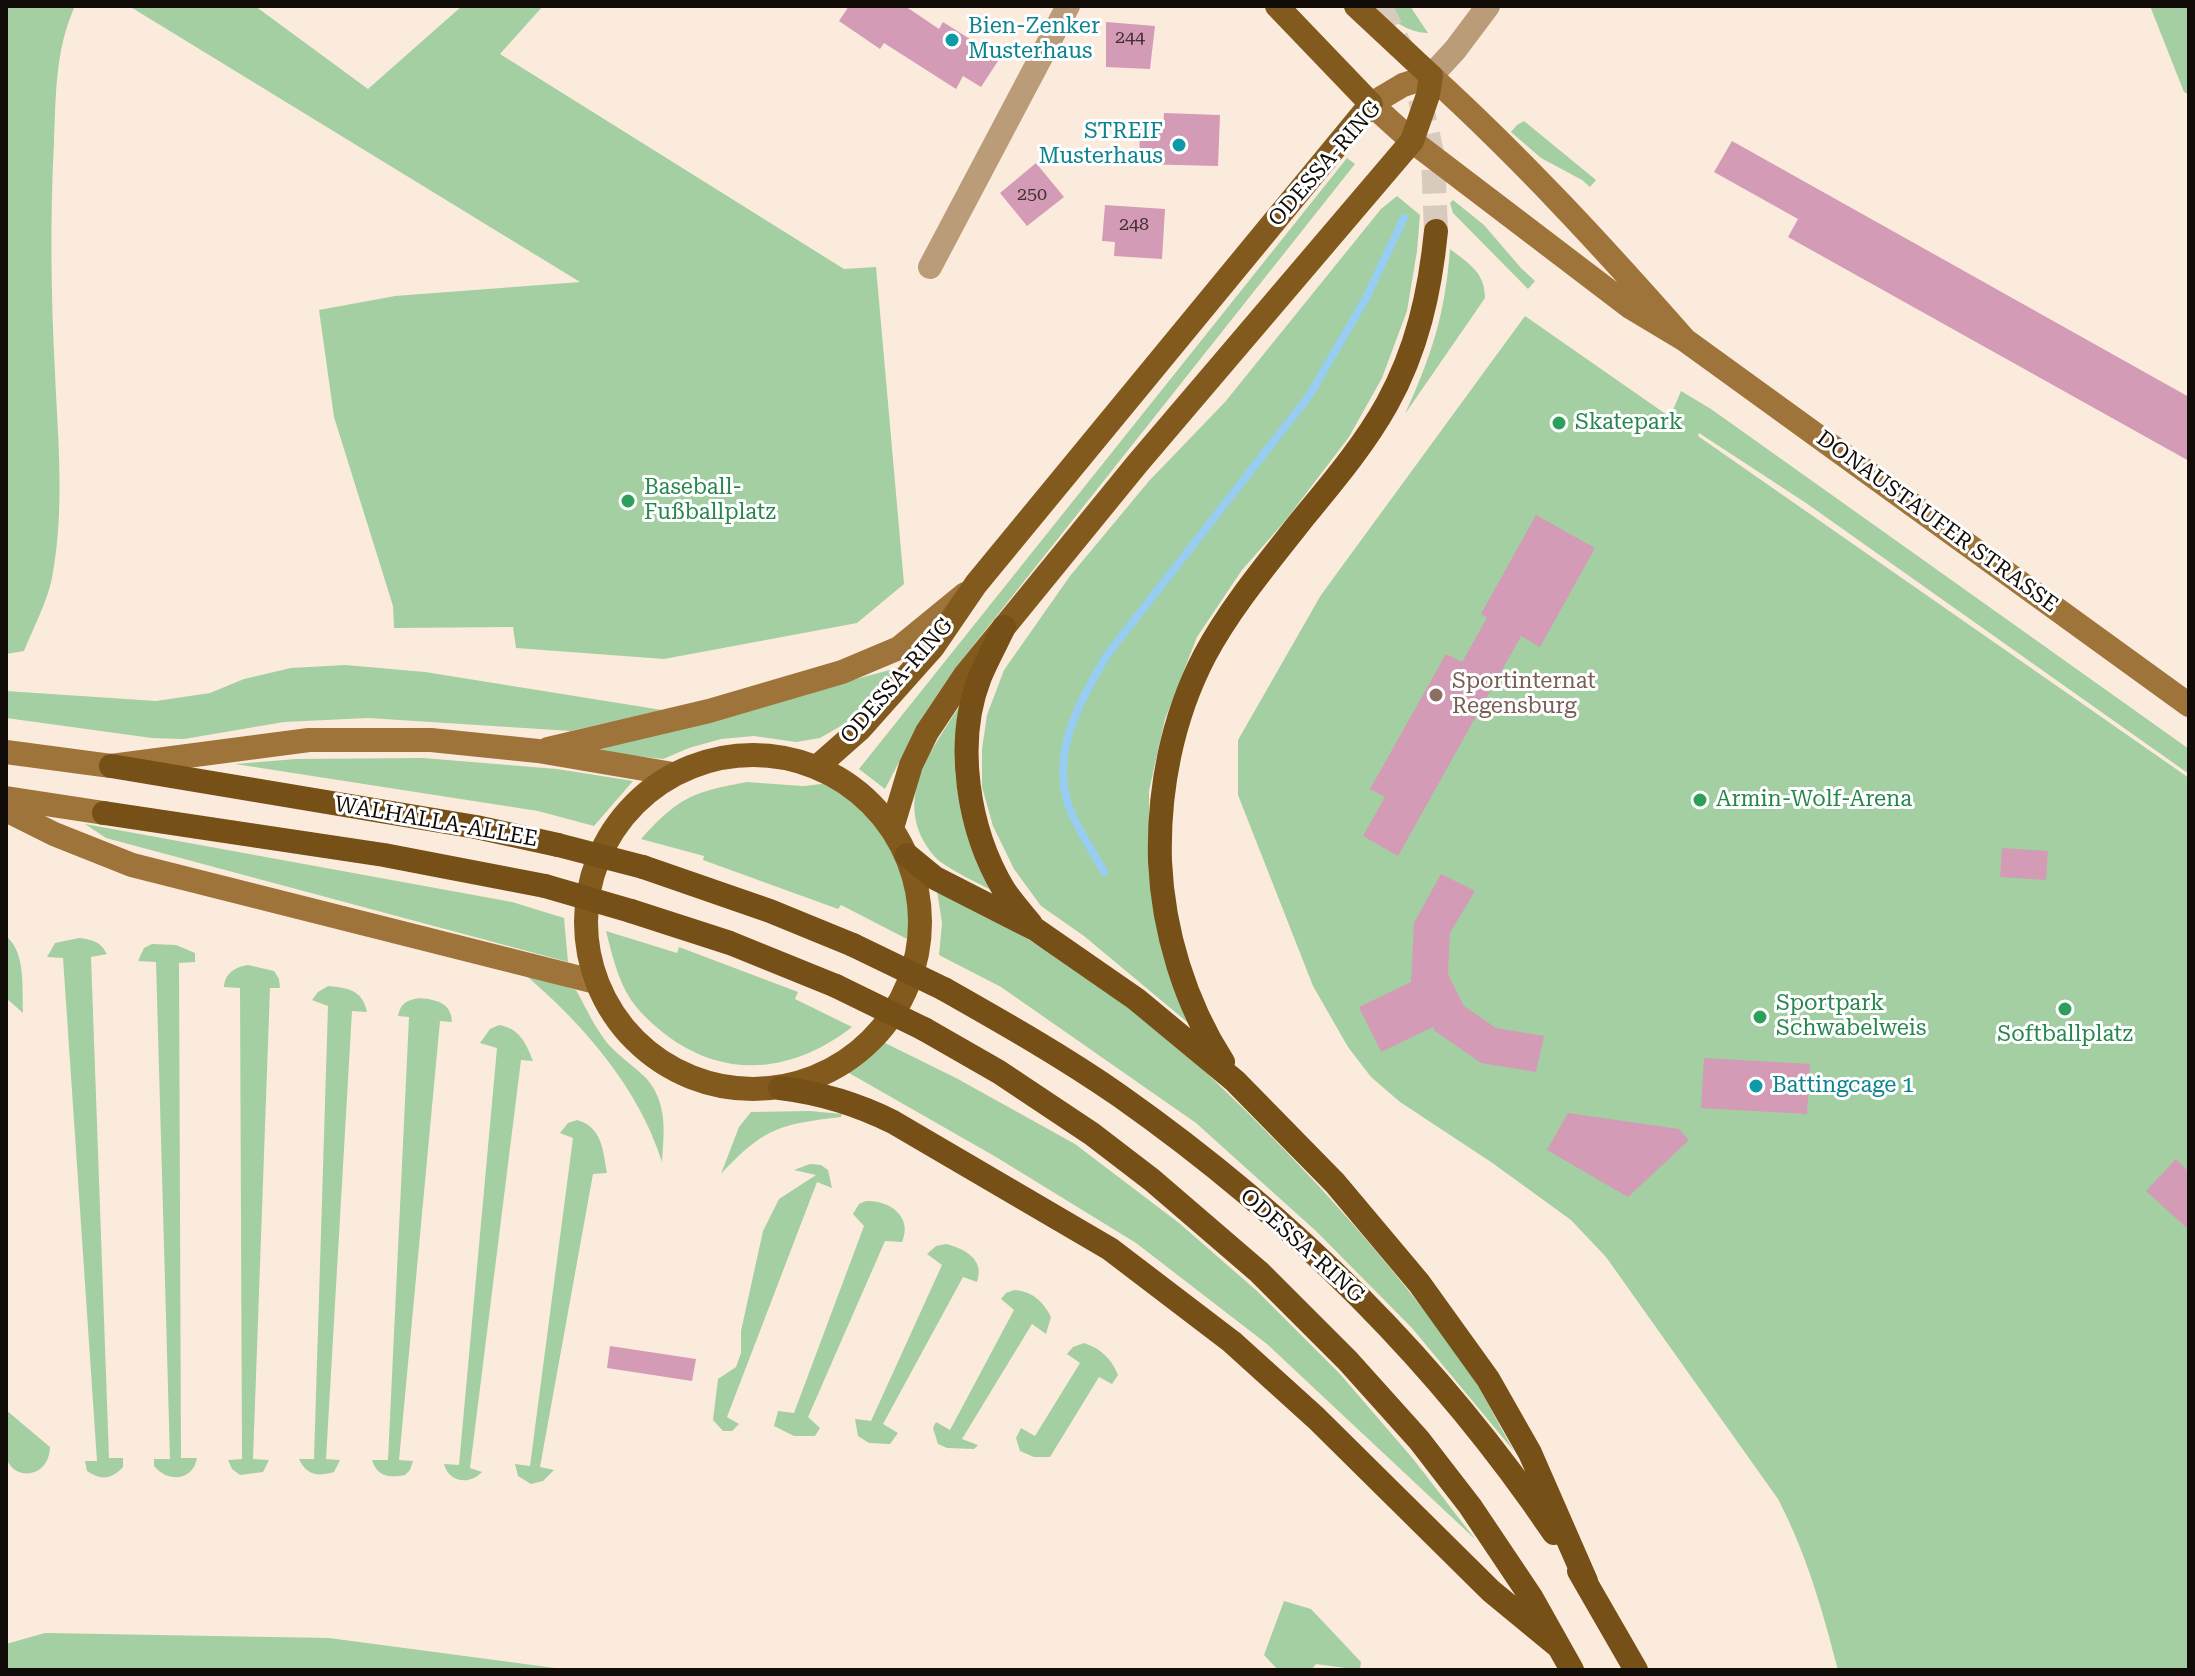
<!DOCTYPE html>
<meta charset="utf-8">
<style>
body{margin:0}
#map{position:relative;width:2195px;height:1676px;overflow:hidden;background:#fbebdc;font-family:"Roboto Serif",serif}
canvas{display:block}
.frame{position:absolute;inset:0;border:8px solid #110c07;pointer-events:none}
</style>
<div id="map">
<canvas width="2195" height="1676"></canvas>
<div class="frame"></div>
</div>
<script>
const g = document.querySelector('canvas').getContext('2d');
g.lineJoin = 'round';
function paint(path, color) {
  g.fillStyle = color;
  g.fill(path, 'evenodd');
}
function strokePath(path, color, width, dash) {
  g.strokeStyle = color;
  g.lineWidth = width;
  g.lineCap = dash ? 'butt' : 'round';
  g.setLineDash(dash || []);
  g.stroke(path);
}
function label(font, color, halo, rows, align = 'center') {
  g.font = font + ' "Roboto Serif",serif';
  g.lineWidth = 6;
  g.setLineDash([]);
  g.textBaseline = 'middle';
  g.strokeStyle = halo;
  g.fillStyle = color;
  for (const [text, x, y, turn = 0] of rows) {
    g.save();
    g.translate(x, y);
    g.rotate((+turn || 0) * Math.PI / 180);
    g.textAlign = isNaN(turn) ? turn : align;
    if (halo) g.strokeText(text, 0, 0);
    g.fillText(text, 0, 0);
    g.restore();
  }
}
const green = new Path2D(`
 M6,6H75C55,50 56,95 54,142C50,218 51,297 55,373C58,441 65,510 52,578C47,603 33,628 24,651L6,654Z
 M129,6H255L368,89L462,6H543L500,54L844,269L876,267L904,584L857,623L664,659L516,648L513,627L394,628L393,606L334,417L319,310L395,296L580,282Z
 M1376,6H1410L1428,33C1407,33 1392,19 1376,6Z
 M2150,6H2189V95L2184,92Z
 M1524,121L1596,180L1590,187L1582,180L1541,158L1511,132L1517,125Z
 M1347,158L1355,164L953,671L923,716L885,789L859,769Z
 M1397,196L1420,215L1417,251L1407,311L1382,378L1349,437L1285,521L1242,570L1197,637L1165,719L1149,791V870L1198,1031L1084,936L1041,906L1014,869L993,826L982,787V749L987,715L1004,670L1070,576L1149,481L1225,402L1381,209Z
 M1453,200L1484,225L1521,268L1535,281L1528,289L1453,213L1450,203Z
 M1450,249C1469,264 1485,272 1485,298L1405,414C1432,354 1445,315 1450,249Z
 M1525,316L1670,417L1681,391L1711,409L2189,749V774L1806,503L1699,433L1698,436L2189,778V1670H1838C1822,1609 1807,1555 1778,1499L1606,1257L1571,1220L1491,1162L1400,1102L1371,1077L1348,1047L1313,986L1238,795V740L1321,595Z
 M345,665L425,672L662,710L571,731L368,718L284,722L184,739L152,738L6,718V691L156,701L210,693L244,679L291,668Z
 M897,668L874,693L858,716L820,738L796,742L754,736L721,739L689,748L663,759L572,749L637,738Z
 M965,697C961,715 956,734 955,752C953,805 974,849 999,894C984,886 945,868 935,857C887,801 934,748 965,697Z
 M423,758L557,769L633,781L594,826L538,811L235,764L296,759Z
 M747,782C765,783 784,785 802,786C812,786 823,782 832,785C844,789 853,797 862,806C899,842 912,889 909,940L841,905L838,909L703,860L704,856L641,839C679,797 693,792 747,782Z
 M85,824L512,902L564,918L568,962L106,838Z
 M937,891C999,921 1058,955 1114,995C1161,1029 1204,1070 1246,1111C1326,1190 1401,1275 1466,1367C1484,1393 1498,1424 1514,1451L1412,1328L1317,1232L1196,1123L1001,987L939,955L942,923Z
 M606,931L677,953L679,947L798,992L795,999L852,1027C798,1069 735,1080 676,1042C660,1031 643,1017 631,1000C618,980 612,955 606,931Z
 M6,936C26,952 22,989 23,1013L6,998Z
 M79,938C93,940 100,941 107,954L91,957L109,1458H123V1467C112,1479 101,1481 87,1471L85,1461H97L63,958L47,957L55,943Z
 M152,944L176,945L195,953V962L179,963L181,1458H197C193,1481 168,1483 154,1466V1459H170L156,962L138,961L144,948Z
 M248,965L274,971L279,979L280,988H270L253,1459L269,1460L263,1472L240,1475L232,1469L228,1460L242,1459L240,988L224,987C225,973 235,967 248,965Z
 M522,972L576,990C586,1008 595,1028 608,1044C620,1057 634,1066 646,1078C668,1103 664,1132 662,1162C638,1086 582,1023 522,972Z
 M328,986C349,988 362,990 367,1012L352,1011L326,1459L340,1460L334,1472C318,1477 306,1475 299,1459H314L328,1006L312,1000L318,992Z
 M420,998C438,1000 451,1003 452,1022L440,1021L399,1460L413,1461L410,1470L405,1475C390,1478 377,1477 372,1460H388L409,1017L398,1016C401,1002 408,1000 420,998Z
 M499,1025C519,1028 526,1043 533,1061L521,1060L470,1468L482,1472C470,1485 449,1483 444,1464L459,1465L497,1048L480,1043L490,1029Z
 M881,1041L956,1078L1075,1144L1179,1223L1257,1291L1340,1374L1414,1460L1475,1539L1267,1344L1136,1243L996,1157L842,1069Z
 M810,1111L842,1114L841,1117C780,1124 764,1128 721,1174L739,1127L751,1112Z
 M577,1120C602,1127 603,1150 607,1173L593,1174L540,1467L554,1470L543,1481L531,1484L518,1476L515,1464L530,1466L573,1138L560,1133L568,1123Z
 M810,1164L821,1165L828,1170L832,1188L817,1182L727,1417L739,1424L732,1431H723L713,1420L718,1379L736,1367L741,1353V1331L763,1231L779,1199L816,1175L794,1170Z
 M866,1201C890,1200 913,1217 902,1242L885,1241L808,1417L820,1428L815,1436H794L774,1426L778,1411L794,1413L864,1226L853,1214L859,1204Z
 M946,1244C966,1249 985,1260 977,1282L963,1277L883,1424L898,1433L890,1444L869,1443L858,1436L855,1419L871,1421L942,1265L927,1254L936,1246Z
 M1014,1290C1032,1291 1043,1301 1051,1317L1046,1334L1032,1324L962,1439L978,1445L974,1449L947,1448L938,1444L933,1428L936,1422L950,1430L1014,1310L1001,1299L1006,1293Z
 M1084,1343C1100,1348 1112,1359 1118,1375L1112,1384L1099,1377L1050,1457H1034L1020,1451L1016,1438L1021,1428L1035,1436L1080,1363L1067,1354L1073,1347Z
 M6,1410L50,1447C49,1480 11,1481 6,1456C3,1442 6,1424 6,1410Z
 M1284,1601L1311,1609L1361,1662L1360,1670L1316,1664L1311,1670H1278L1264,1655Z
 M45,1633L329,1638L570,1670H6V1644Z`);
const stream = new Path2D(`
 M1104,872C1093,851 1077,829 1069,807C1050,752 1080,701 1107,655L1309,396L1366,298L1404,218`);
const building = new Path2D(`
 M849,6H905L939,29L943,22L1000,58L981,87L963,76L956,89L884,43L880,49L839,21Z
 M1106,22L1155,26L1150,69L1106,67Z
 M1164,113L1220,115L1218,166L1139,164L1140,125L1163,126Z
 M1732,141L2189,397V461L1788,237L1798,219L1714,172Z
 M1036,163L1064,197L1027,226L1000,193Z
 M1105,205L1165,209L1162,259L1114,256L1115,242L1102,241Z
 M1536,515L1595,548L1540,647L1521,636L1398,856L1363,836L1385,797L1370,789L1446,654L1462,662L1487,618L1481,614Z
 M2002,848L2048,851L2046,880L2000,877Z
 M1441,874L1475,891L1450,933L1448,974L1464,1006L1496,1028L1544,1036L1536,1072L1481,1063L1435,1031L1433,1027L1381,1052L1359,1007L1411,982L1414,923Z
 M1704,1058L1810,1064L1807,1114L1701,1108Z
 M1568,1113L1679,1129L1689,1140L1628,1197L1547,1150Z
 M2176,1159L2189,1172V1230L2146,1191Z
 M610,1346L696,1359L692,1381L607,1368Z`);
const trunkTunnel = new Path2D(`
 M1380,6L1402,49
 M1420,99L1433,157L1436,231`);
const minor = new Path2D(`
 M1431,76L1455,50L1488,6
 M930,267L1068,6`);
const secondary = new Path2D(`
 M1685,340C1604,248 1522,159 1431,76L1403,85L1371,104L1412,141L1630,307L1685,340L2189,705
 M548,749L709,711L842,672L899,648L965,594
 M6,752L111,766L309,740H431L538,751L673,774
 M6,798L104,813
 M6,810L54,834L132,865L596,982`);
const primary = new Path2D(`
 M586 922a167 167 0 1 1 334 0a167 167 0 1 1-334 0Z
 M817,767L860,729L933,647L976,584L1371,104L1277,6
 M892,828L911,765L927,732L965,675L1137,464L1412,141L1428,95L1431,76L1356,6`);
const trunk = new Path2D(`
 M1004,627C996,644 987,660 980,677C954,743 968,830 1004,890C1012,902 1022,913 1031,924
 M111,766L476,827L558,845
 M104,813L384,855L545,886
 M907,855L935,878L1035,929L1136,999L1235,1081L1335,1183L1419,1283L1488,1379L1530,1453L1586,1581
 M643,867L770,911L853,945
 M631,911L730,943L836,986
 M944,989C1004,1023 1064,1057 1120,1096C1289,1215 1438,1362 1554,1533
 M924,1029L999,1072L1092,1134L1152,1180L1259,1272L1348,1361L1419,1440L1470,1506L1531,1597L1572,1670
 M1223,1062C1185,1003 1163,931 1160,861C1158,791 1172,718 1205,655C1230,608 1267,564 1300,522C1331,484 1363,447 1387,404C1417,350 1430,292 1436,231
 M780,1088C821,1093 857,1104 893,1122L1110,1249L1232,1342L1316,1418L1491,1591L1559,1647
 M1579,1571L1636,1670`);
const trunkBridge = new Path2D(`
 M558,845L643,867
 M545,886L631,911
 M853,945L944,989
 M836,986L924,1029`);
const markers = [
 [952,40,8,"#0f9aa8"],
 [1179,145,8,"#0f9aa8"],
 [1559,423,8,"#2e9e5b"],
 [628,501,8,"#2e9e5b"],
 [1436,695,8,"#8d6e63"],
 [1700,800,8,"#2e9e5b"],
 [2065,1009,8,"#2e9e5b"],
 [1760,1017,8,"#2e9e5b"],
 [1756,1086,8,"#0f9aa8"]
];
const numberNames = [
 ["244",1130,38],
 ["250",1032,195],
 ["248",1134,225]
];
const cultureNames = [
 ["Bien-Zenker",968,27],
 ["Musterhaus",968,52],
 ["STREIF",1163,132,"right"],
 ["Musterhaus",1163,157,"right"],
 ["Battingcage 1",1772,1086]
];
const streetNames = [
 ["ODESSA-RING",1325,164,-49],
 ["DONAUSTAUFER STRASSE",1937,522,36],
 ["ODESSA-RING",897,681,-49],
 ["WALHALLA-ALLEE",436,822,10],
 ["ODESSA-RING",1302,1246,42]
];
const leisureNames = [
 ["Skatepark",1575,423],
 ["Baseball-",644,488],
 ["Fußballplatz",644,513],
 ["Armin-Wolf-Arena",1716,800],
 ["Sportpark",1776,1004],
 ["Schwabelweis",1776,1029],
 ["Softballplatz",2065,1035,"center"]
];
const educationNames = [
 ["Sportinternat",1452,682],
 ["Regensburg",1452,707]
];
paint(green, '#a4cfa2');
strokePath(stream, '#98cdf2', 8);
paint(building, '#d39bb6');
strokePath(trunkTunnel, '#d8cabc', 24, [24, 12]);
strokePath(minor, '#ba9c78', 24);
strokePath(secondary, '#9f743a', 24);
strokePath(primary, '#835a1d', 24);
strokePath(trunk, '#765016', 24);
strokePath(trunkBridge, '#765016', 24);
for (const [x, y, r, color] of markers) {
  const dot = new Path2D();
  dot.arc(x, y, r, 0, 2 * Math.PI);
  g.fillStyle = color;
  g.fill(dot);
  strokePath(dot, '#fff', 3);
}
label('18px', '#423033', null, numberNames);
label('22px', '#0d838f', '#fff', cultureNames, 'left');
label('22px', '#110c07', '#fff', streetNames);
label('22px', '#27864d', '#fff', leisureNames, 'left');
label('22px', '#785e54', '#fff', educationNames, 'left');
</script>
